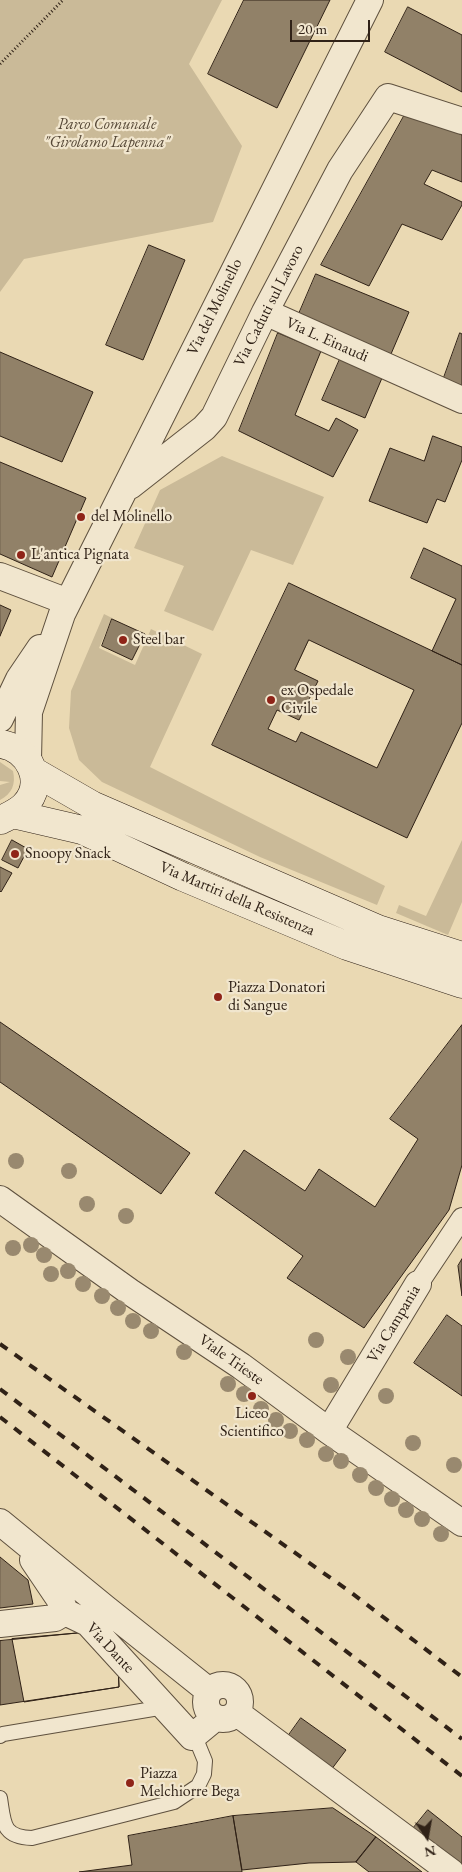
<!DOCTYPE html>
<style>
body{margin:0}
#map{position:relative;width:462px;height:1872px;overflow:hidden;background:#ead9b3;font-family:"EB Garamond",serif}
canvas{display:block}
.north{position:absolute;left:402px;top:1812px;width:50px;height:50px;-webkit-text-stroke:4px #f1e6ce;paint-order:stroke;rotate:168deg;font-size:14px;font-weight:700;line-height:20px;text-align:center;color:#302217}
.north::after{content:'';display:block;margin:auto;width:18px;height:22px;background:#302217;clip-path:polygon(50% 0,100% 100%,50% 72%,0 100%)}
.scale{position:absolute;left:290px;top:20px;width:80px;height:22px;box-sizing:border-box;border:2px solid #302217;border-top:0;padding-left:6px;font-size:15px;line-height:18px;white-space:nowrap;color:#302217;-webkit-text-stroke:4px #f1e6ce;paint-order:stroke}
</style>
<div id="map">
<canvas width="462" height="1872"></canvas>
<div class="north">N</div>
<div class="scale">20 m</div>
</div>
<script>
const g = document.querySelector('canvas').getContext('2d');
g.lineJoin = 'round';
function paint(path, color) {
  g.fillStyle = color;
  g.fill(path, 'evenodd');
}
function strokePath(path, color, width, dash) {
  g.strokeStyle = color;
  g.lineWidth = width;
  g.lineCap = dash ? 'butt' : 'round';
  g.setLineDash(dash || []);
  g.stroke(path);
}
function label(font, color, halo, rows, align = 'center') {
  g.font = font + ' "EB Garamond",serif';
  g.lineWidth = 4.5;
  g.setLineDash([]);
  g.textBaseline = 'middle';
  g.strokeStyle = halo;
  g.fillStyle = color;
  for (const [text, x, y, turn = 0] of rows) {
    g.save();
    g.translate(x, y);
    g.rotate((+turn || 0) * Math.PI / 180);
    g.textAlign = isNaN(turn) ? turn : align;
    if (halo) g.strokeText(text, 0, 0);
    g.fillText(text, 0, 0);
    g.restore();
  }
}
const green = new Path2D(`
 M0,0H222L189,64L242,146L213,222L24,259L0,292Z
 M222,456L324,497L293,565L251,550L213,631L164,611L184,566L134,548L160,490Z
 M104,614L112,618L99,648L135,665L151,629L202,654L150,767L385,886L377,905L260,857L102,782L79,760L69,728L71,691Z
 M0,762L13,771C16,784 12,794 0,800V785L10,782L0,781Z
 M462,840V902L448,935L396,913L399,905L426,916Z`);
const building = new Path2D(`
 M244,0H330L277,108L208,74Z
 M408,7L462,35V92L385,52Z
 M408,109L462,135V182L432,170L424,184L462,202V205L442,240L402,224L369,286L321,265Z
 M149,245L185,260L143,360L106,345Z
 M316,274L409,312L391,354L298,316Z
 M278,333L321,351L295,415L329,431L336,418L358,430L333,477L239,431Z
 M460,333L462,334V392L442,383Z
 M0,352L93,392L62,462L0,436Z
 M340,359L382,378L365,418L322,400Z
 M433,436L462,447V460L445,502L437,499L427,523L369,501L390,448L424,461Z
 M0,462L86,498L52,577L0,554Z
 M424,548L462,566V665L432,651L456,599L411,578Z
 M289,583L462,665V723L407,838L212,745ZM309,640L414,690L377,768L301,732L296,742L268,729L277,710L299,720L318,681L295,670Z
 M0,605L11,610L0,636Z
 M112,619L145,634L132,660L102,646Z
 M12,840L28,849L18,868L2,860Z
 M0,867L12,873L1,892L0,891Z
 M0,1022L190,1153L161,1194L0,1082Z
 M462,1025V1165L449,1210L364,1328L287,1278L303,1256L215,1193L244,1150L305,1191L319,1169L375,1207L418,1139L390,1119Z
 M462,1259V1296L458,1266Z
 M447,1315L462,1326V1396L414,1363Z
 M0,1557L28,1580L33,1604L0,1608Z
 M80,1633L118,1664L119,1687L0,1705V1641Z
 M80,1633L118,1664L119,1687L24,1702L12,1639Z
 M301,1718L346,1750L331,1770L286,1739Z
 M333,1808L376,1837L356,1862L309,1863L242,1870L233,1816Z
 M428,1810L462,1837V1871L411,1831Z
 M233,1816L242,1872H79L132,1865L128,1836Z
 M376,1837L422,1872H369L356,1862Z`);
const path = new Path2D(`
 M0,64L63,0`);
const service = new Path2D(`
 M0,1736L3,1734L165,1707
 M0,1798C4,1823 2,1837 32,1838L174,1802L198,1786L204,1774L205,1761L198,1744L192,1737`);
const pedestrian = new Path2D(`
 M418,1284L462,1218`);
const minor = new Path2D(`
 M265,312L462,400
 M130,486L204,428L214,417L265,312L340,170L388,97L462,121
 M0,576L68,602
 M0,719L19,679L40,648
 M28,760L29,712L62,614L370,0
 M0,1199L130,1292L241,1366L329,1431L462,1523
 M329,1431L418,1284
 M0,1522L105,1608L209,1691
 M33,1560L62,1603L65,1612
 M65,1612L88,1623L192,1737L215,1718
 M0,1624L55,1618L65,1612
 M206 1702a17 17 0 1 1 34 0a17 17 0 1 1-34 0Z
 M237,1713L451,1872`);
const secondary = new Path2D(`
 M0,744C29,747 47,783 24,806C18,812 9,816 1,820
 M33,771L92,805L378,929L462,956
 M13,814L82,830L183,877L347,946L462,984`);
const rail = new Path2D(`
 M0,1344L349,1591L462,1677
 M0,1389L462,1739
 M0,1417L462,1776`);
const trees = [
 [16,1161],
 [69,1171],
 [87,1204],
 [126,1216],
 [31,1245],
 [13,1248],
 [44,1255],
 [68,1271],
 [51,1274],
 [83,1284],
 [102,1296],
 [118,1308],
 [133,1321],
 [151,1331],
 [316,1340],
 [184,1352],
 [348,1357],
 [228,1384],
 [331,1385],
 [244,1394],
 [386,1396],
 [261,1409],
 [276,1420],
 [290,1431],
 [307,1440],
 [413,1443],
 [326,1454],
 [341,1461],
 [454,1465],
 [360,1475],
 [376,1488],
 [392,1499],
 [406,1510],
 [422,1519],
 [441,1534]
];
const markers = [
 [81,517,5,"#8f2418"],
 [21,555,5,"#8f2418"],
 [123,640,5,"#8f2418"],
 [271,700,5,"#8f2418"],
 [15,854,5,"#8f2418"],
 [218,997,5,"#8f2418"],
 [252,1396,5,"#8f2418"],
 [130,1783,5,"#8f2418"]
];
const parkNames = [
 ["Parco Comunale",107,125],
 ["\"Girolamo Lapenna\"",107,143]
];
const streetNames = [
 ["Via Caduti sul Lavoro",269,306,-63],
 ["Via del Molinello",215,307,-64],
 ["Via L. Einaudi",327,340,24],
 ["Via Martiri della Resistenza",237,899,23],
 ["Via Campania",394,1324,-59],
 ["Viale Trieste",231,1360,35],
 ["Via Dante",110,1648,47]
];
const poiNames = [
 ["del Molinello",91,517],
 ["L'antica Pignata",31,555],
 ["Steel bar",133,640],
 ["ex Ospedale",281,691],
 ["Civile",281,709],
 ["Snoopy Snack",25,854],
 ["Piazza Donatori",228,988],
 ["di Sangue",228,1006],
 ["Liceo",252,1414,"center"],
 ["Scientifico",252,1432,"center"],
 ["Piazza",140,1774],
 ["Melchiorre Bega",140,1792]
];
paint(green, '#caba98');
paint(building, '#918168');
strokePath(building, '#302217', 1);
strokePath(service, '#5e503e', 16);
strokePath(pedestrian, '#5e503e', 22);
strokePath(minor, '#5e503e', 28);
strokePath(secondary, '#302217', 29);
strokePath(path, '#302217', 3, [1, 2.5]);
strokePath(service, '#f1e6ce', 14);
strokePath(pedestrian, '#f1e6ce', 20);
strokePath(minor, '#f1e6ce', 26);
strokePath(secondary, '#f1e6ce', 28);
strokePath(rail, '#302217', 4, [9, 9]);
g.fillStyle = '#99896f';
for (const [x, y] of trees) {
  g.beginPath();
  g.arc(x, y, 8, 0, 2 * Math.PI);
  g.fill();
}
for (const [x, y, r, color] of markers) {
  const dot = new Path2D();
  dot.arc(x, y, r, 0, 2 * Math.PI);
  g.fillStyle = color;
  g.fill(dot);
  strokePath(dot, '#f1e6ce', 2);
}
label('italic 16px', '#564837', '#f1e6ce', parkNames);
label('16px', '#302217', '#f1e6ce', streetNames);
label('16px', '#302217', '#f1e6ce', poiNames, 'left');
</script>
